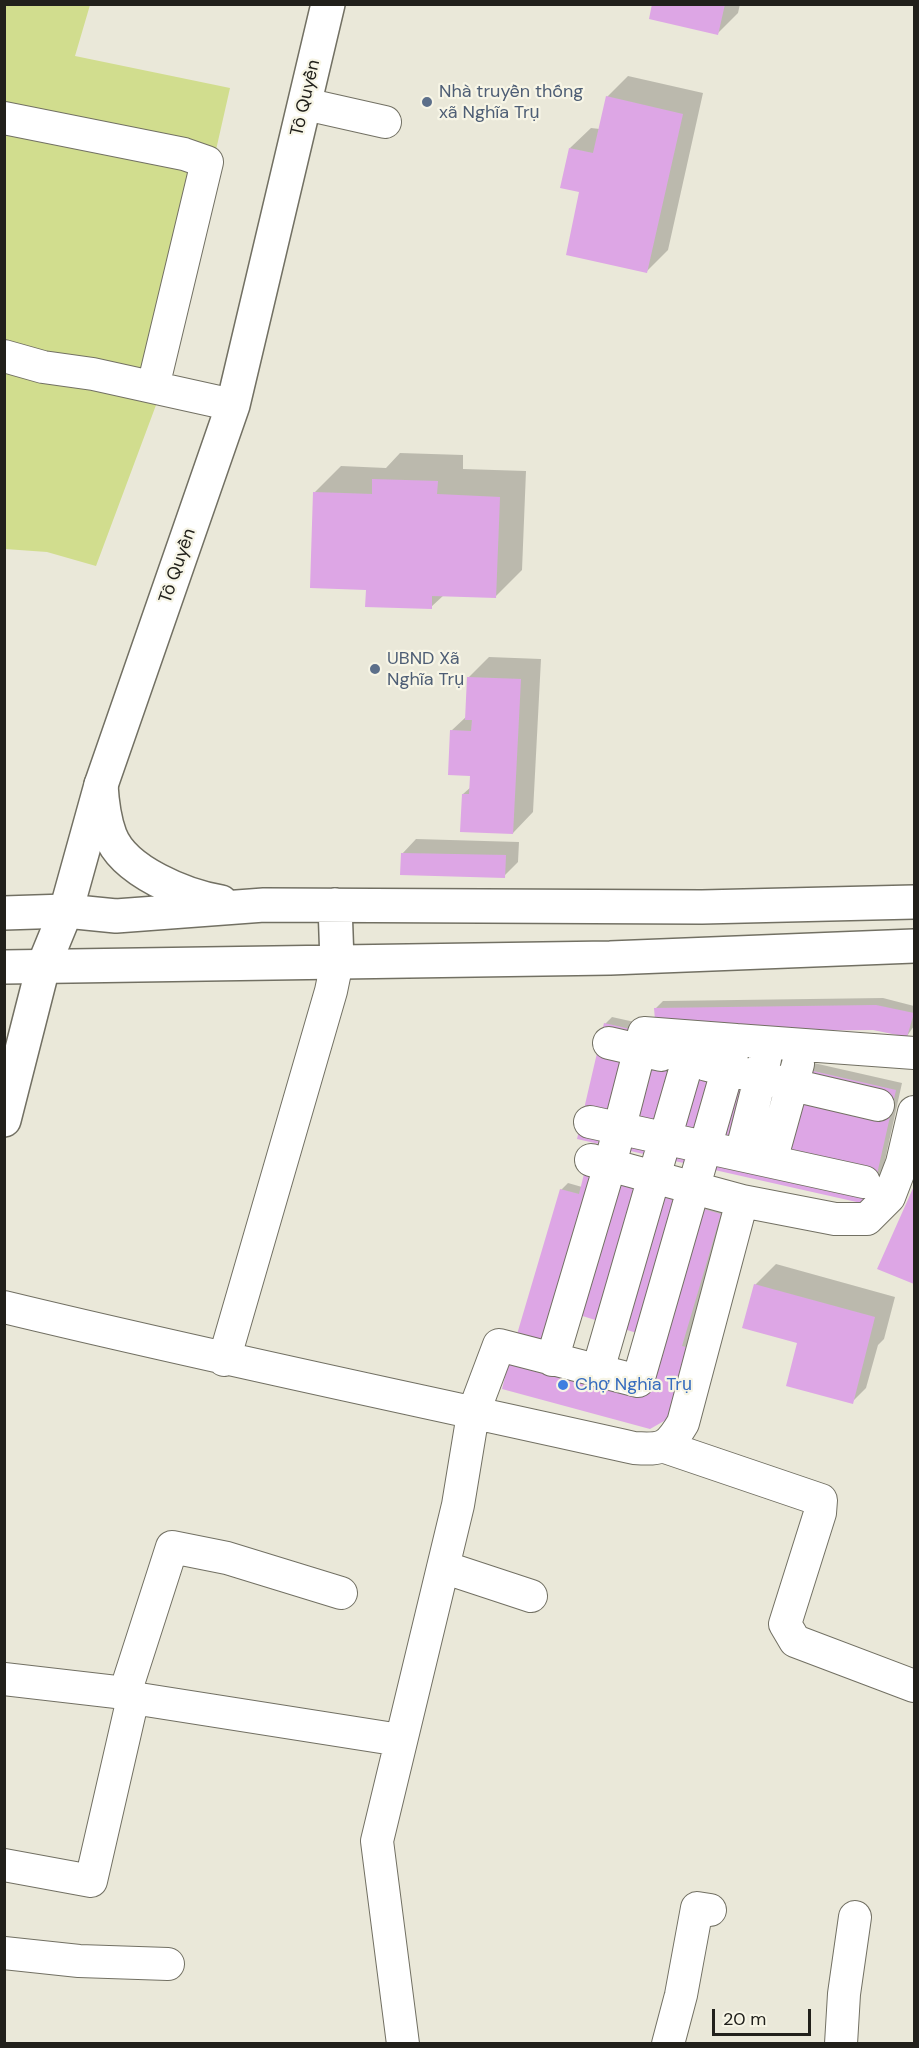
<!DOCTYPE html>
<meta charset="utf-8">
<style>
body{margin:0}
#map{position:relative;width:919px;height:2048px;overflow:hidden;background:#eae8d9;font-family:"DM Sans",sans-serif}
canvas{display:block}
.frame{position:absolute;inset:0;border:6px solid #21201b;pointer-events:none}
.scale{position:absolute;left:712px;top:2009px;width:99px;height:27px;box-sizing:border-box;border:3px solid #21201b;border-top:0;padding-left:8px;font-size:18px;line-height:21px;white-space:nowrap;color:#21201b;-webkit-text-stroke:4px #f7f5e6;paint-order:stroke}
</style>
<div id="map">
<canvas width="919" height="2048"></canvas>
<div class="frame"></div>
<div class="scale">20 m</div>
</div>
<script>
const g = document.querySelector('canvas').getContext('2d');
g.lineJoin = 'round';
function paint(path, color) {
  g.fillStyle = color;
  g.fill(path, 'evenodd');
}
function strokePath(path, color, width, dash) {
  g.strokeStyle = color;
  g.lineWidth = width;
  g.lineCap = dash ? 'butt' : 'round';
  g.setLineDash(dash || []);
  g.stroke(path);
}
function label(font, color, halo, rows, align = 'center') {
  g.font = font + ' "DM Sans",sans-serif';
  g.lineWidth = 4.5;
  g.setLineDash([]);
  g.textBaseline = 'middle';
  g.strokeStyle = halo;
  g.fillStyle = color;
  for (const [text, x, y, turn = 0] of rows) {
    g.save();
    g.translate(x, y);
    g.rotate((+turn || 0) * Math.PI / 180);
    g.textAlign = isNaN(turn) ? turn : align;
    if (halo) g.strokeText(text, 0, 0);
    g.fillText(text, 0, 0);
    g.restore();
  }
}
const green = new Path2D(`
 M4,5H90L75,56L230,88L162,389L96,566L47,552L5,549Z`);
const shadow = new Path2D(`
 M654,4H740L738,13L717,34Z
 M628,76L703,93L668,250L647,271L581,191L570,148L591,128L600,129L607,97Z
 M400,453L463,455V469L526,471L522,570L495,597L444,595L431,607L367,588L315,492L341,466L386,468Z
 M489,657L541,659L533,812L513,833L463,794L471,787V774L451,731L467,716L468,678Z
 M416,839L519,842L518,862L504,876L402,854Z
 M883,998L914,1006V1026L907,1036L873,1028L677,1032L902,1083L877,1196L605,1024L612,1017L657,1027L656,1008L663,1001Z
 M586,1175L727,1207L688,1339L696,1341L648,1386L661,1339L561,1190L568,1183L582,1187Z
 M914,1189V1283L879,1268Z
 M776,1264L895,1297L884,1339L878,1345L866,1388L852,1402L799,1342L755,1285Z`);
const building = new Path2D(`
 M652,4H725L718,35L649,19Z
 M606,96L683,114L647,273L566,255L579,192L560,188L569,148L593,153Z
 M372,479L438,481L437,494L500,497L496,598L432,596V609L365,607L366,590L310,588L313,492L372,494Z
 M467,677L521,679L513,834L460,832L462,794H469L470,776L448,775L450,730L471,731L472,720H465Z
 M401,853L506,855L505,878L400,875Z
 M876,1005L914,1013L907,1037L873,1030L656,1032L654,1008Z
 M604,1023L896,1090L870,1205L577,1139Z
 M584,1174L721,1214L682,1346L690,1348L671,1417L650,1429L502,1389L510,1357L644,1394L659,1340L557,1308L544,1350L515,1341L560,1189L579,1194Z
 M914,1186V1284L877,1269Z
 M754,1284L875,1317L853,1404L786,1386L797,1343L742,1328Z`);
const minor = new Path2D(`
 M305,104L385,122
 M4,118L184,154L207,162L153,387
 M4,356L43,367L93,374L233,405
 M609,1043L661,1055
 M707,1065L878,1105
 M590,1122L864,1182
 M741,1154L765,1059
 M591,1160L742,1201
 M771,1161L798,1064
 M4,1307C214,1358 424,1401 634,1448C663,1450 668,1448 683,1423L742,1201L835,1219H867L889,1197L902,1163L914,1112
 M224,1360L331,991L337,962
 M552,1360L610,1165L644,1033L736,1040
 M598,1370L694,1039
 M665,1447L821,1500L820,1513L785,1624L795,1641L914,1686
 M443,1567L531,1596
 M4,1679L125,1693L133,1698L400,1740
 M125,1693L172,1547L227,1558L341,1593
 M4,1865L91,1881L133,1698
 M4,1953L79,1961L168,1964
 M403,2044L377,1841L458,1505L473,1414L499,1345L638,1381L736,1040L914,1053
 M668,2044L681,1995L697,1908L710,1910
 M841,2044L844,1994L855,1917`);
const tertiary = new Path2D(`
 M101,785C102,802 104,819 110,835C124,872 186,896 221,902
 M335,905L337,962
 M4,913L66,911L116,916L264,905L702,907L914,902
 M4,967L610,958L914,946`);
const secondary = new Path2D(`
 M4,1120L43,967L66,911L101,785L233,405L328,4`);
const markers = [
 [427,102,6,"#5c6f8a"],
 [375,669,6,"#5c6f8a"],
 [563,1385,6,"#3f7fe0"]
];
const serviceNames = [
 ["Nhà truyền thống",439,92],
 ["xã Nghĩa Trụ",439,113],
 ["UBND Xã",387,659],
 ["Nghĩa Trụ",387,680]
];
const streetNames = [
 ["Tô Quyền",306,98,-77],
 ["Tô Quyền",178,566,-71]
];
const shopNames = [
 ["Chợ Nghĩa Trụ",575,1385]
];
paint(green, '#d1dd8e');
paint(shadow, '#0003');
paint(building, '#dda6e5');
strokePath(minor, '#727063', 34);
strokePath(tertiary, '#727063', 36);
strokePath(secondary, '#727063', 36);
strokePath(minor, '#fff', 32);
strokePath(tertiary, '#fff', 33);
strokePath(secondary, '#fff', 33);
for (const [x, y, r, color] of markers) {
  const dot = new Path2D();
  dot.arc(x, y, r, 0, 2 * Math.PI);
  g.fillStyle = color;
  g.fill(dot);
  strokePath(dot, '#f7f5e6', 2);
}
label('18px', '#4e5e75', '#f7f5e6', serviceNames, 'left');
label('18px', '#21201b', '#f7f5e6', streetNames);
label('18px', '#366cbe', '#f7f5e6', shopNames, 'left');
</script>
